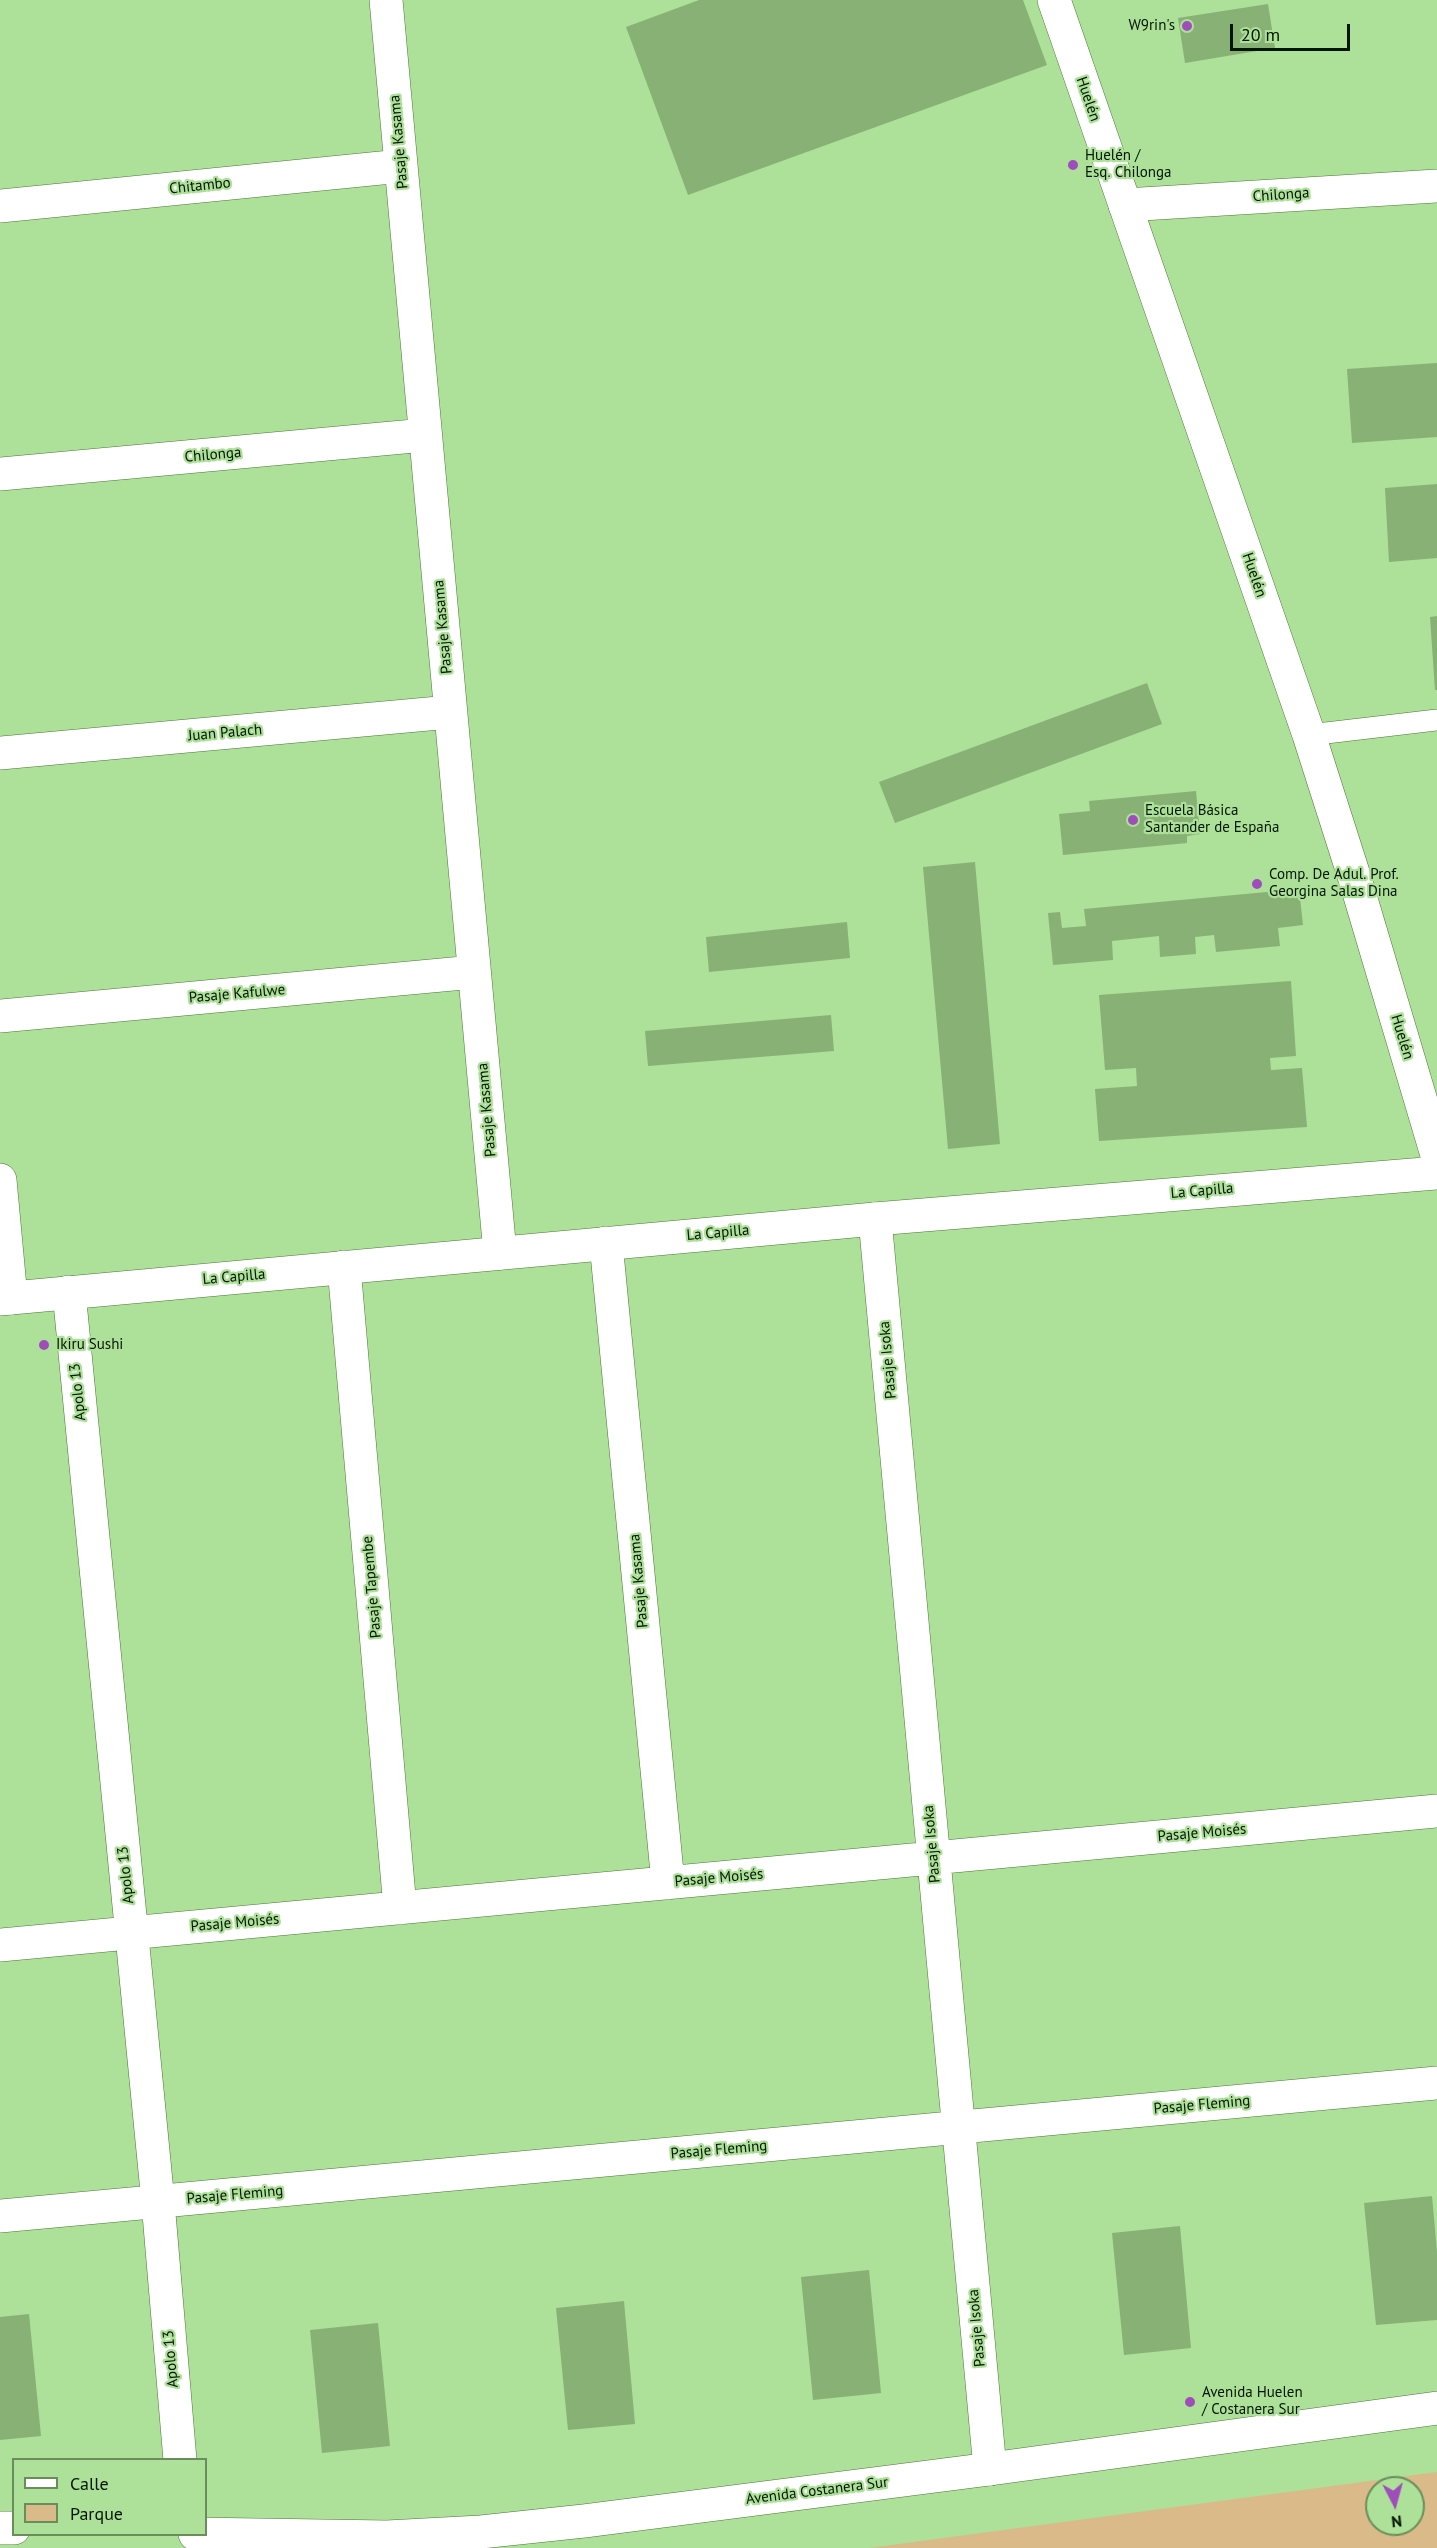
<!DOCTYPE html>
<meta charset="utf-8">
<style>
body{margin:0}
#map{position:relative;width:1437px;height:2548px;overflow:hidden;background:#ade098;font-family:"PT Sans",sans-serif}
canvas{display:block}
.legend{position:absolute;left:12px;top:2458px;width:195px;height:78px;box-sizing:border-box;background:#ade098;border:2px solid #698e5b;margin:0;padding:8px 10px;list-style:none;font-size:18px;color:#031400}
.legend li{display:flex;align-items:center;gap:12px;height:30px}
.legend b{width:30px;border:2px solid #698e5b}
.north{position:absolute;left:1365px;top:2476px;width:60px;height:60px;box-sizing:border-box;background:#ade098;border:2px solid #698e5b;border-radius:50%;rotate:174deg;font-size:16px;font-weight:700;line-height:24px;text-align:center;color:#031400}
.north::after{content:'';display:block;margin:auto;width:21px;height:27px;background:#a04dbc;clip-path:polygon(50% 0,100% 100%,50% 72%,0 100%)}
.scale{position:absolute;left:1230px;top:24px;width:120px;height:27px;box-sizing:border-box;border:3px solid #031400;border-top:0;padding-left:8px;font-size:18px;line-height:21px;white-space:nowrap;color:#031400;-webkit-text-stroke:4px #ade098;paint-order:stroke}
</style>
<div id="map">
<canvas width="1437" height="2548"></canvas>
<ul class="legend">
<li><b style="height:8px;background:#fff"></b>Calle</li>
<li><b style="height:16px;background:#dbba8a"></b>Parque</li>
</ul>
<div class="north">N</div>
<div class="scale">20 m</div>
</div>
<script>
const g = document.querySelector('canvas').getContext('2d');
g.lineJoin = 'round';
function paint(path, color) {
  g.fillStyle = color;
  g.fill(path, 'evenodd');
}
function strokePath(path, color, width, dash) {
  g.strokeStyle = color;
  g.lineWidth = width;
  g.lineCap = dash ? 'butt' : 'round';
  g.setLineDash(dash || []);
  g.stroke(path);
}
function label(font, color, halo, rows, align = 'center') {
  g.font = font + ' "PT Sans",sans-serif';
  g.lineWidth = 4.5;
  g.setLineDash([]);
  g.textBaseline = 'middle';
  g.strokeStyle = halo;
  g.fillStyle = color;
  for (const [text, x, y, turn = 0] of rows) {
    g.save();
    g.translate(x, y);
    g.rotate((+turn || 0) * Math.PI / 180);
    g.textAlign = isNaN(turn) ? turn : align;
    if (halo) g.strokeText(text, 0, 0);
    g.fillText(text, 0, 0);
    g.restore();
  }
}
const green = new Path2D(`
 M1437,2472V2548H869ZM1377,2488H1413V2524H1377Z`);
const building = new Path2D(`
 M699,0H1023L1047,65L688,195L626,27Z
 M1268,4L1275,48L1185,63L1178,18Z
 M1437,363V437L1352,443L1347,369Z
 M1437,484V558L1389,562L1385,488Z
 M1437,616V690H1435L1430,617Z
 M1147,683L1162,724L895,823L879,782Z
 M1196,791L1200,834L1187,836V843L1063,855L1059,814L1090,811L1089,801Z
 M975,862L1000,1144L948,1149L923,867Z
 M1299,889L1303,925L1278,928L1280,946L1216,952L1214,935L1195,937L1196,954L1160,957L1159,936L1112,941L1113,960L1053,965L1048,913L1060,912L1062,928L1086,926L1084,909Z
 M847,922L850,958L709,972L706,937Z
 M1291,981L1296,1056L1270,1058L1271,1070L1302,1068L1307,1127L1099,1141L1095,1089L1137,1086L1136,1068L1105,1070L1099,995Z
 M831,1015L834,1051L648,1066L645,1031Z
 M1432,2196L1437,2252V2320L1376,2325L1364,2203Z
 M1180,2226L1191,2348L1124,2355L1112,2233Z
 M869,2270L881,2393L813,2400L801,2277Z
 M624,2301L635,2424L568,2430L556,2308Z
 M29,2314L41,2436L0,2440V2317Z
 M378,2323L390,2446L322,2453L310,2330Z`);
const lane = new Path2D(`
 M1309,735L1437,720`);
const street = new Path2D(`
 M386,0L500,1253
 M1125,205L1437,186
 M0,206L401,166
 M0,474L425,435
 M0,753L450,712
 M0,1016L474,972
 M0,1180L11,1298
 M875,1219L990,2469
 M606,1243L668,1883
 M344,1267L400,1908
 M69,1292L158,2202L180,2460
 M0,1945L1437,1811
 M0,2216L1437,2083`);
const secondary = new Path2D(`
 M1054,0L1309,735L1355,879L1437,1155
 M0,1299L875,1219L1437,1173
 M0,2528H14
 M195,2534L387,2537L481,2532L584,2521L990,2469L1437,2408`);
const markers = [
 [1187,26,6,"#a04dbc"],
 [1073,165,6,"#a04dbc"],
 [1133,820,6,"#a04dbc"],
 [1257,884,6,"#a04dbc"],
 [44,1345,6,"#a04dbc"],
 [1190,2402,6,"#a04dbc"]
];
const poiNames = [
 ["W9rin's",1175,26,"right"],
 ["Huelén /",1085,156],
 ["Esq. Chilonga",1085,173],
 ["Escuela Básica",1145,811],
 ["Santander de España",1145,828],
 ["Comp. De Adul. Prof.",1269,875],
 ["Georgina Salas Dina",1269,892],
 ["Ikiru Sushi",56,1345],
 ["Avenida Huelen",1202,2393],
 ["/ Costanera Sur",1202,2410]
];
const streetNames = [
 ["Huelén",1088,99,71],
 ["Pasaje Kasama",399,142,-95],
 ["Chitambo",200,186,-6],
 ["Chilonga",1281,195,-4],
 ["Chilonga",213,455,-5],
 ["Huelén",1254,575,71],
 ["Pasaje Kasama",443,627,-95],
 ["Juan Palach",225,733,-5],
 ["Pasaje Kafulwe",237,994,-5],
 ["Huelén",1402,1037,73],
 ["Pasaje Kasama",487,1110,-95],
 ["La Capilla",1202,1191,-5],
 ["La Capilla",718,1233,-5],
 ["La Capilla",234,1277,-5],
 ["Pasaje Isoka",888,1360,-95],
 ["Apolo 13",78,1392,-96],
 ["Pasaje Kasama",639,1581,-95],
 ["Pasaje Tapembe",372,1587,-95],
 ["Pasaje Moisés",1202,1833,-5],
 ["Pasaje Isoka",932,1844,-95],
 ["Apolo 13",126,1875,-96],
 ["Pasaje Moisés",719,1878,-5],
 ["Pasaje Moisés",235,1923,-5],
 ["Pasaje Fleming",1202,2105,-5],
 ["Pasaje Fleming",719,2150,-5],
 ["Pasaje Fleming",235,2195,-5],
 ["Pasaje Isoka",977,2328,-95],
 ["Apolo 13",171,2359,-95],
 ["Avenida Costanera Sur",817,2491,-7]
];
paint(green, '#dbba8a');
paint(building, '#88b176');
strokePath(lane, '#4a7734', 22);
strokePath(street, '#4a7734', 34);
strokePath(secondary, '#4a7734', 34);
strokePath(lane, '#fff', 21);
strokePath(street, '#fff', 33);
strokePath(secondary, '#fff', 33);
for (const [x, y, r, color] of markers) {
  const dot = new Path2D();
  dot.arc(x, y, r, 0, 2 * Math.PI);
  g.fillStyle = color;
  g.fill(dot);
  strokePath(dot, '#ade098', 2);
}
label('15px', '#031400', '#ade098', poiNames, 'left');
label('15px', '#031400', '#ade098', streetNames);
</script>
